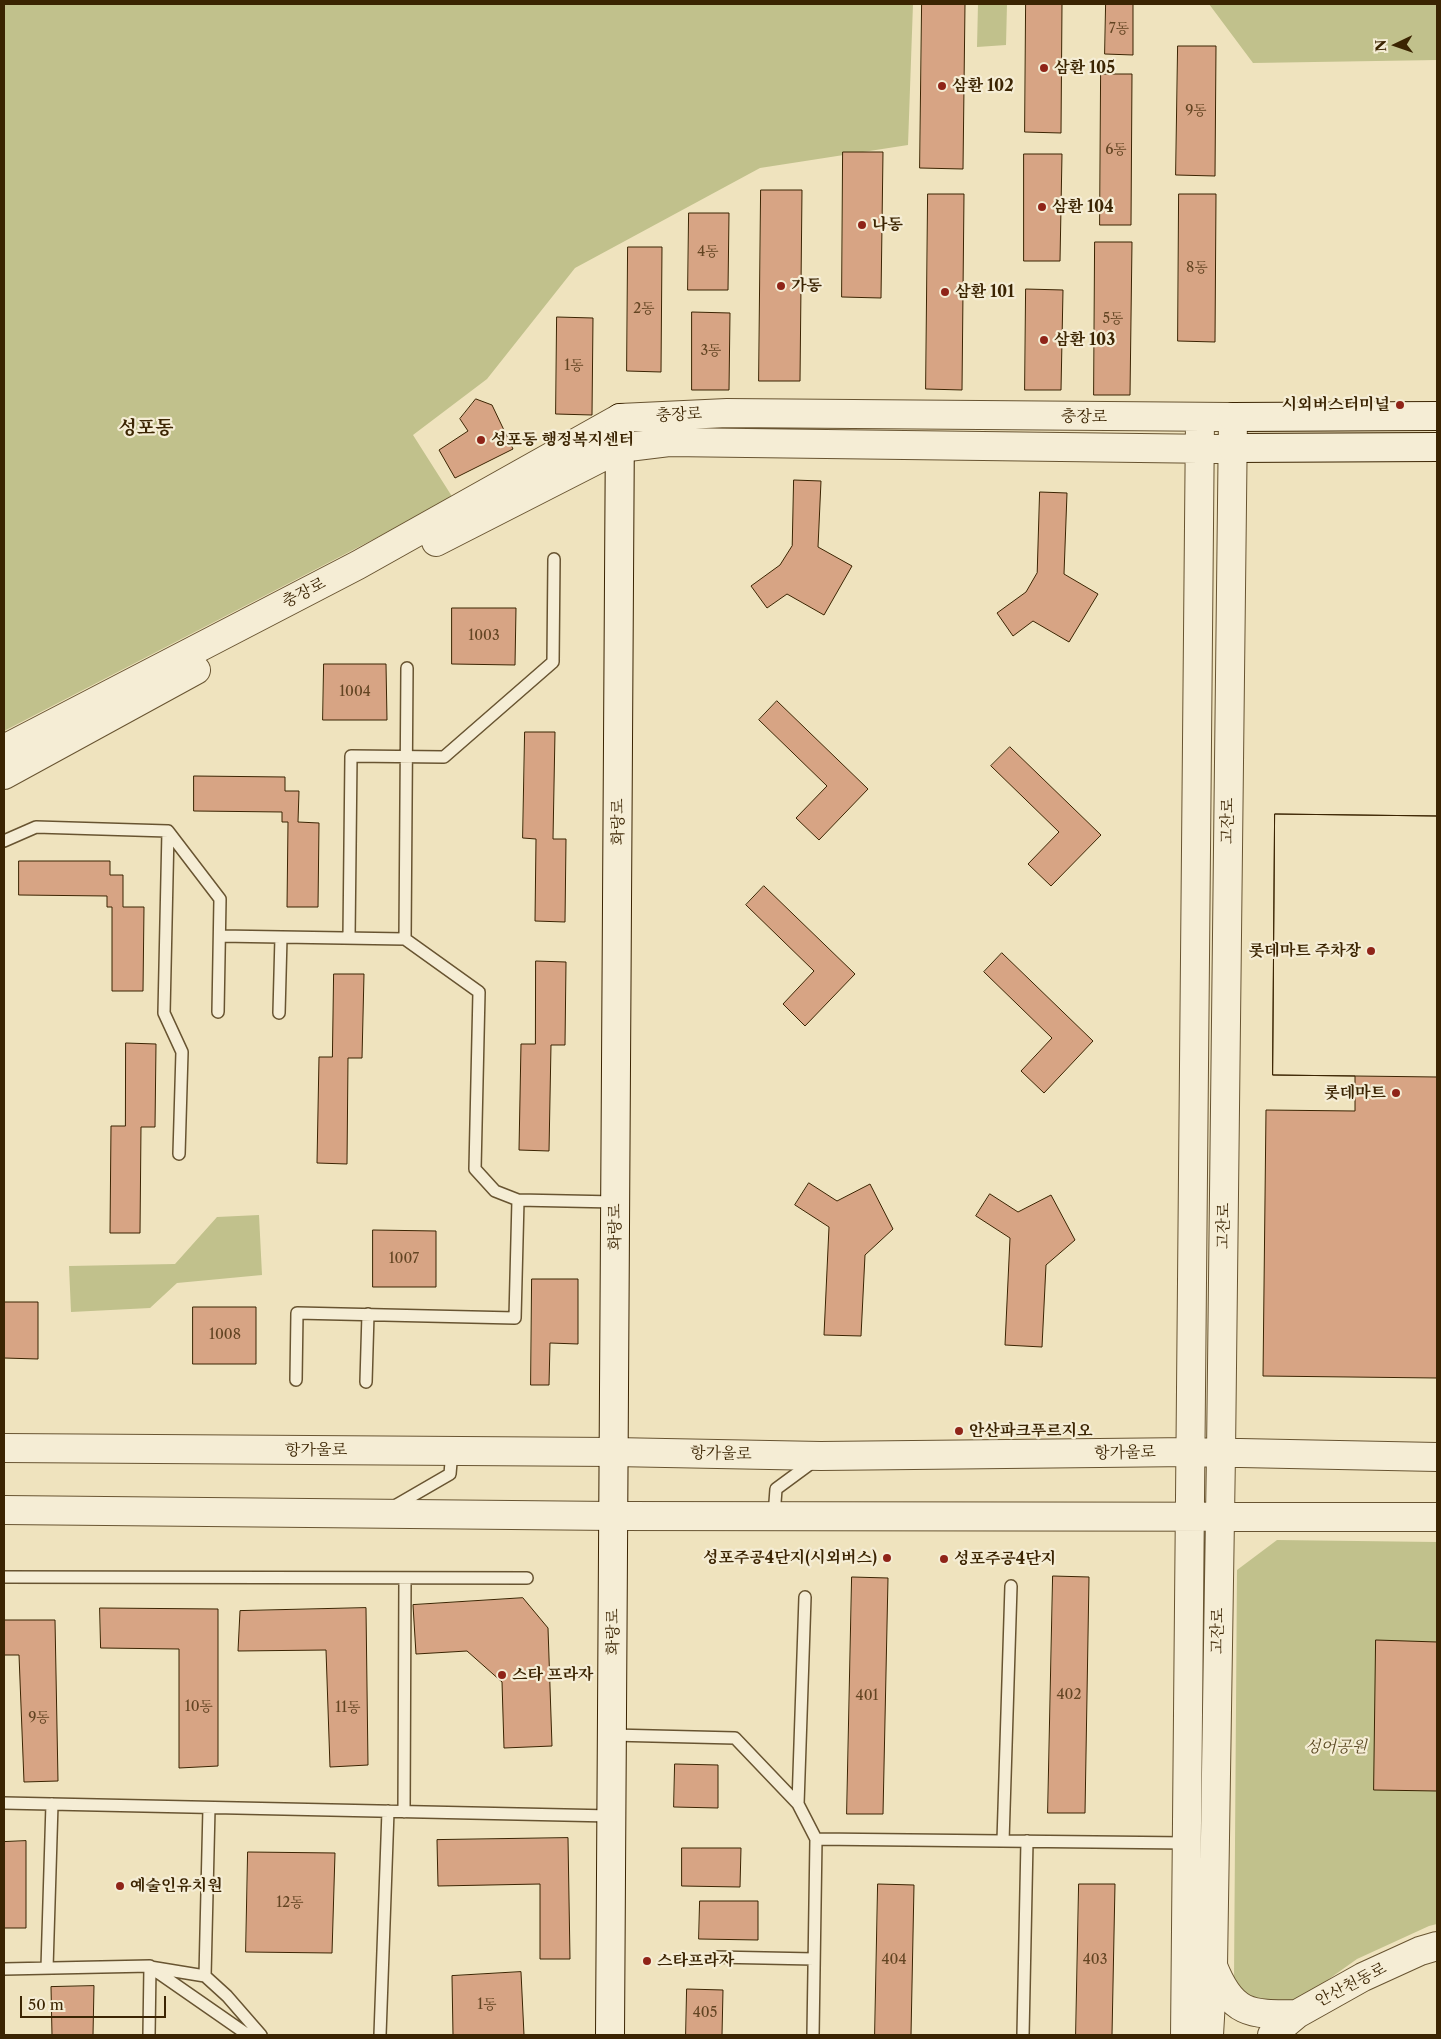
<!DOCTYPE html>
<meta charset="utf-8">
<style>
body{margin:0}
#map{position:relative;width:1441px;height:2039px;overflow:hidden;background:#efe3be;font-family:"Libre Caslon Text",serif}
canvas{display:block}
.frame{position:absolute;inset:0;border:5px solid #3b2402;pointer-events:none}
.north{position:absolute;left:1371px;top:20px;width:50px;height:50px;-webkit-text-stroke:4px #f5edd5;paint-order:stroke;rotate:267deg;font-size:14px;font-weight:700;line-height:20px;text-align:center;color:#3b2402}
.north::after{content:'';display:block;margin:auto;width:18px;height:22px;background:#3b2402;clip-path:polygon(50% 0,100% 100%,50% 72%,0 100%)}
.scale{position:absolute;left:20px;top:1996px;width:146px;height:22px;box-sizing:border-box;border:2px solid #3b2402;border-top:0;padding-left:6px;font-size:15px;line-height:18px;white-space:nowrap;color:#3b2402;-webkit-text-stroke:4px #f5edd5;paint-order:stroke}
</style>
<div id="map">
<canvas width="1441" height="2039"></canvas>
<div class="frame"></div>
<div class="north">N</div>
<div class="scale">50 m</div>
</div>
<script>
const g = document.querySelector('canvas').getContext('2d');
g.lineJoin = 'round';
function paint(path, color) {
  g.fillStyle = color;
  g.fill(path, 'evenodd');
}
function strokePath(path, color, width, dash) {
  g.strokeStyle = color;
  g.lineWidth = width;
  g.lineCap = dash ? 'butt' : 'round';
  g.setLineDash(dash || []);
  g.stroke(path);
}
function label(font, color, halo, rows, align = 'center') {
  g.font = font + ' "Libre Caslon Text","Noto Serif KR",serif';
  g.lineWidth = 4.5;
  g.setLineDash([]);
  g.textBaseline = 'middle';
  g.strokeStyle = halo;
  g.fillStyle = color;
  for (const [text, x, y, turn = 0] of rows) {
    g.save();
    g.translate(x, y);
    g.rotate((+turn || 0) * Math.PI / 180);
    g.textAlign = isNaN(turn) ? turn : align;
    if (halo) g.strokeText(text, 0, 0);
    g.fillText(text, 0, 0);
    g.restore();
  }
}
const green = new Path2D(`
 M4,4H913L908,145L760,168L575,268L487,379L413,435L453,498L4,731Z
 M978,4H1007L1006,45L977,47Z
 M1209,4H1437V60L1253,63Z
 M259,1215L262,1275L177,1283L150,1308L71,1312L69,1266L175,1264L217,1217Z
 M1277,1540L1437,1542V1924L1429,1926L1357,1959L1291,2006C1262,2002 1252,2004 1234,1979L1237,1570Z`);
const building = new Path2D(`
 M922,4H965L963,169L920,168Z
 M1026,4H1062L1061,133L1025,132Z
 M1106,4H1133V55L1105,54Z
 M1178,46H1216L1215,176L1176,175Z
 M1101,74H1132L1131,225H1100Z
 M843,152H883L881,298L842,297Z
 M1024,154H1062L1060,261H1024Z
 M761,190H802L800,381H759Z
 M928,194H964L962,390L926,389Z
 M1179,194H1216L1215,342L1178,341Z
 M689,213H729L728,290H688Z
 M1095,242H1132L1130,395H1094Z
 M628,247H662L661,372L627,371Z
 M1026,289L1063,290L1061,390H1025Z
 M692,312L730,313L729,390H692Z
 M557,317L593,318L592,415L556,414Z
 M476,399L492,405L513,449L455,478L439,450L468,431L460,419Z
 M794,480L821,481L818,547L852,566L824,615L787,594L767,608L751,586L780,565L792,546Z
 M1040,492L1067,493L1064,574L1098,594L1069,642L1033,621L1013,636L997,613L1026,592L1037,573Z
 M452,608H516L515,665L452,664Z
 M324,664H386L387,720H323Z
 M777,701L868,789L819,840L796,818L827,786L759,720Z
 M525,732H555L553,839H566L565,922L535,921L536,839L523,838Z
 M1010,747L1101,835L1051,886L1028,864L1059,832L991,766Z
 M194,776L285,777V791H299L298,822L319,823L318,907H287L288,822H282V812L194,811Z
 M1275,814L1437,816V1378L1263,1376L1266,1110L1355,1111V1076L1273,1075Z
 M1275,814L1437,816V1077L1273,1075Z
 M19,861H110V875H123V907H144L143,991H112V907H107V896L19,895Z
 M764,886L855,974L805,1026L783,1004L814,971L746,905Z
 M1002,953L1093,1041L1044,1093L1021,1071L1052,1038L984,972Z
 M536,961L566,962L565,1045H551L549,1151L519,1150L521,1044H535Z
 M334,974H364L362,1058H348L347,1164L317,1163L319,1057H332Z
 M126,1043L156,1044L155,1127H141L140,1233H110L111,1126H125Z
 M809,1183L837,1201L870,1184L893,1229L865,1255L861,1336L824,1335L829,1227L795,1205Z
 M990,1194L1018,1212L1051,1195L1075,1240L1046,1265L1042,1347L1005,1345L1010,1238L976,1216Z
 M373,1230L436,1231V1287H373Z
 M532,1279H578V1344L550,1343L549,1385H531Z
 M4,1302H38V1359L4,1358Z
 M193,1307H256V1364H193Z
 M1053,1576L1089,1577L1085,1813H1048Z
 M852,1577L888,1578L883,1814H847Z
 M523,1598L548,1628L552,1746L504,1748L502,1682L467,1651L416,1654L413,1605Z
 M100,1608L218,1609V1766L179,1768V1649L101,1648Z
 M366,1608L368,1765L330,1767L326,1650L238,1651L240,1611Z
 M4,1620H55L58,1781L24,1782L19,1655H4Z
 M1376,1640L1437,1642V1791L1374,1790Z
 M675,1764L718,1765V1808L674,1807Z
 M568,1838L570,1959H540V1884L438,1886L437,1840Z
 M26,1841V1928H4V1842Z
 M682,1848H741L740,1887L682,1886Z
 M248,1852L335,1853L332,1953L246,1952Z
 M878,1884L914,1885L911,2035H875Z
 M1079,1884H1115L1112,2035H1076Z
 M700,1901H758V1940L699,1939Z
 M521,1972L524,2035H453L452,1976Z
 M94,1986L93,2035H52L51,1987Z
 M687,1989L723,1990L722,2035H686Z`);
const service = new Path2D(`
 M168,831L220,899L218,1012
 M4,841L36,827L168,831L164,1013L182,1052L179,1154
 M220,936L405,939L479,992L475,1169L495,1191L518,1200L615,1202
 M349,938L351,756L444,757L553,662L554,559
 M405,939L407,668
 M279,1013L281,937
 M296,1380L297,1313L515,1318L518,1200
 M366,1382L368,1314
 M393,1507L450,1474L452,1451
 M774,1516L776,1489L814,1461
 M4,1577L527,1578
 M612,1735L735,1738L798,1804L816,1839
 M4,1803L611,1816
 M798,1804L805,1597
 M404,1812L405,1578
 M1003,1841L1011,1586
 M715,1957L814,1959
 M150,1967L205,1976L227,1996L261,2035
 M47,1968L52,1804
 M4,1969L150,1966L149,2035
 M153,1969L248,2035
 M205,1976L209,1808
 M380,2035L388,1811
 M813,2035L816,1839L1187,1843
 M1023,2035L1027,1841`);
const tertiary = new Path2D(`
 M436,542L620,448L669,442L1218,449
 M4,749L358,565L620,418L727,413L1233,417L1221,1453L1213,1966L1209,2035
 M4,775L196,670
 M4,1448L614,1452L821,1456L1191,1452L1437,1457
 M4,1510L613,1516L1437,1517
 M1213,1966C1232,2014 1249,2015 1297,2014
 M1185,2035L1200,418
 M1272,2035L1297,2014L1363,1977L1420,1951L1437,1946`);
const secondary = new Path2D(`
 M1233,417L1437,416
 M1233,448L1437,447
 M610,2035L620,418`);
const markers = [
 [1044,68,5,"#8f2418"],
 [942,86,5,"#8f2418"],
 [1042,207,5,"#8f2418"],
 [862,225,5,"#8f2418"],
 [781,286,5,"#8f2418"],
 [945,292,5,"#8f2418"],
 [1044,340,5,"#8f2418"],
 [1400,405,5,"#8f2418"],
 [481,440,5,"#8f2418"],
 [1371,951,5,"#8f2418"],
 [1396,1093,5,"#8f2418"],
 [959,1431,5,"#8f2418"],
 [887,1558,5,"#8f2418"],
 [944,1559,5,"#8f2418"],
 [502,1675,5,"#8f2418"],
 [120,1886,5,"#8f2418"],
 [647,1961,5,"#8f2418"]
];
const numberNames = [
 ["7동",1119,29],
 ["9동",1196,111],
 ["6동",1116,150],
 ["4동",708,252],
 ["8동",1197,268],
 ["2동",644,309],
 ["5동",1113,319],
 ["3동",711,351],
 ["1동",574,366],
 ["1003",484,636],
 ["1004",355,692],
 ["1007",404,1259],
 ["1008",225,1335],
 ["402",1069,1695],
 ["401",867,1696],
 ["10동",199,1707],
 ["11동",348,1708],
 ["9동",39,1718],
 ["12동",290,1903],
 ["404",894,1960],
 ["403",1095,1960],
 ["1동",487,2005],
 ["405",705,2013]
];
const poiNames = [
 ["삼환 105",1054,68],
 ["삼환 102",952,86],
 ["삼환 104",1052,207],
 ["나동",872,225],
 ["가동",791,286],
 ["삼환 101",955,292],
 ["삼환 103",1054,340],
 ["시외버스터미널",1390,405,"right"],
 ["성포동 행정복지센터",491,440],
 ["롯데마트 주차장",1361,951,"right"],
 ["롯데마트",1386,1093,"right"],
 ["안산파크푸르지오",969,1431],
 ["성포주공4단지(시외버스)",877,1558,"right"],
 ["성포주공4단지",954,1559],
 ["스타 프라자",512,1675],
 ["예술인유치원",130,1886],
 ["스타프라자",657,1961]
];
const streetNames = [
 ["충장로",679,415,-3],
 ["충장로",1084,417,1],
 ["충장로",304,593,-27],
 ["고잔로",1228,821,-89],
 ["화랑로",618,822,-90],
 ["고잔로",1224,1226,-89],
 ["화랑로",615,1227,-90],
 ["항가울로",316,1450],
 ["항가울로",1125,1453,-1],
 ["항가울로",721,1454,1],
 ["고잔로",1218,1631,-89],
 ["화랑로",613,1632,-90],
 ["안산천동로",1351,1985,-27]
];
const parkNames = [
 ["성어공원",1336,1747]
];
const quarterNames = [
 ["성포동",146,429]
];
paint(green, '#c1c18c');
paint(building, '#d7a484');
strokePath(building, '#3b2402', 1);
strokePath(service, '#685431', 14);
strokePath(tertiary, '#685431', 30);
strokePath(secondary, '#3b2402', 30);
strokePath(service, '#f5edd5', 11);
strokePath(tertiary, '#f5edd5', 28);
strokePath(secondary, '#f5edd5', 28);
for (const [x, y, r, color] of markers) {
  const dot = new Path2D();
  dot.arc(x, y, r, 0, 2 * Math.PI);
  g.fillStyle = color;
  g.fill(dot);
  strokePath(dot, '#f5edd5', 2);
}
label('14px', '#624422', null, numberNames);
label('bold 16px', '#3b2402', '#f5edd5', poiNames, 'left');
label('16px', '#3b2402', '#f5edd5', streetNames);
label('italic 16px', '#5c4b24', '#f5edd5', parkNames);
label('bold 19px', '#3b2402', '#f5edd5', quarterNames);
</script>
